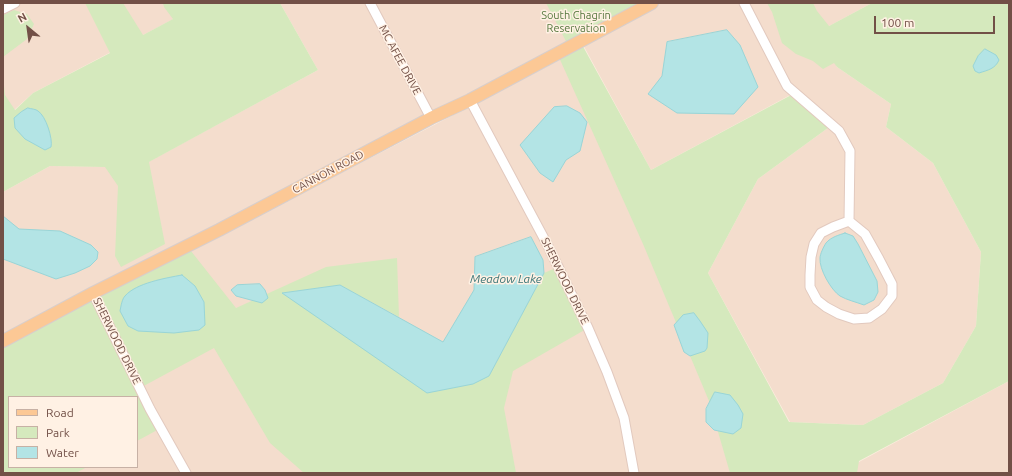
<!DOCTYPE html>
<style>
body{margin:0}
#map{position:relative;width:1012px;height:476px;overflow:hidden;background:#fcedde;font-family:Ubuntu,sans-serif}
canvas{display:block}
.frame{position:absolute;inset:0;border:4px solid #725047;pointer-events:none}
.legend{position:absolute;left:8px;top:396px;width:130px;height:72px;box-sizing:border-box;background:#fff1e4;border:1px solid #c7b1a5;margin:0;padding:5px 7px;list-style:none;font-size:12px;color:#725047}
.legend li{display:flex;align-items:center;gap:8px;height:20px}
.legend b{width:20px;border:1px solid #c7b1a5}
.north{position:absolute;left:8px;top:8px;width:40px;height:40px;-webkit-text-stroke:3px #fff1e4;paint-order:stroke;rotate:331deg;font-size:11px;font-weight:700;line-height:16px;text-align:center;color:#725047}
.north::after{content:'';display:block;margin:auto;width:14px;height:18px;background:#725047;clip-path:polygon(50% 0,100% 100%,50% 72%,0 100%)}
.scale{position:absolute;left:874px;top:16px;width:121px;height:18px;box-sizing:border-box;border:2px solid #725047;border-top:0;padding-left:5px;font-size:12px;line-height:14px;white-space:nowrap;color:#725047;-webkit-text-stroke:3px #fff1e4;paint-order:stroke}
</style>
<div id="map">
<canvas width="1012" height="476"></canvas>
<div class="frame"></div>
<ul class="legend">
<li><b style="height:5px;background:#fcc895"></b>Road</li>
<li><b style="height:11px;background:#d5e9bd"></b>Park</li>
<li><b style="height:11px;background:#b3e4e5"></b>Water</li>
</ul>
<div class="north">N</div>
<div class="scale">100 m</div>
</div>
<script>
const g = document.querySelector('canvas').getContext('2d');
g.lineJoin = 'round';
function paint(path, color) {
  g.fillStyle = color;
  g.fill(path, 'evenodd');
}
function strokePath(path, color, width, dash) {
  g.strokeStyle = color;
  g.lineWidth = width;
  g.lineCap = dash ? 'butt' : 'round';
  g.setLineDash(dash || []);
  g.stroke(path);
}
function label(font, color, halo, rows, align = 'center') {
  g.font = font + ' Ubuntu,sans-serif';
  g.lineWidth = 3;
  g.setLineDash([]);
  g.textBaseline = 'middle';
  g.strokeStyle = halo;
  g.fillStyle = color;
  for (const [text, x, y, turn = 0] of rows) {
    g.save();
    g.translate(x, y);
    g.rotate((+turn || 0) * Math.PI / 180);
    g.textAlign = isNaN(turn) ? turn : align;
    if (halo) g.strokeText(text, 0, 0);
    g.fillText(text, 0, 0);
    g.restore();
  }
}
const residential = new Path2D(`
 M3,3H204L33,93L3,120Z
 M280,3H547L571,46L3,341V192L50,166L139,167L318,70Z
 M652,3H872L818,32L837,67L891,104L886,127L933,163L981,252L976,326L943,383L863,425L790,422L708,273L758,179L832,125L794,93L651,170L581,41Z
 M571,54L800,473H72L69,467H137V397L6,347Z
 M1009,381V473H837L859,462Z`);
const green = new Path2D(`
 M85,3H123L143,35L173,19L164,7L163,3H280L318,70L149,162L165,244L121,267L115,256L118,186L105,167L50,166L3,192V76L5,95L15,110L33,93L110,53Z
 M546,3H652L580,41L651,170L795,93L832,125L758,179L708,273L789,422L863,425L943,383L976,326L981,252L933,163L886,127L891,104L837,67L834,63L823,69L813,61L796,54L782,43L772,12L767,3H813L817,11L829,26L872,3H1009V381L859,461L857,473H730L709,401L643,244L557,53L569,47Z
 M14,10L27,14L34,24L27,39L3,57V15Z
 M187,246L236,308L326,267L397,258L399,317L340,285L283,293L489,376L544,273L558,267L588,328L513,371L504,408L516,473H304L270,443L214,348L140,388L161,428L137,441V397H9V467H87L76,473H3V341Z`);
const water = new Path2D(`
 M727,30L740,45L758,87L734,114L677,113L648,94L662,76L667,42Z
 M985,49L996,55L999,60C995,69 988,70 979,73L975,71L973,66L978,56Z
 M567,106L580,113L587,122L580,151L566,160L553,182L540,173L520,145L554,107Z
 M28,108C31,109 36,109 38,111C46,116 53,139 51,147L45,150L25,139L15,128L14,118L21,112Z
 M3,216L19,229L60,231L91,245L98,252L97,259L90,266L75,273L56,279L3,259Z
 M845,233L853,236L858,244L877,281L878,292L874,300L864,305C856,302 847,300 840,296C831,290 819,269 820,258C820,254 824,246 826,243C831,237 839,235 845,233Z
 M531,237L543,260L544,273L489,376L473,384L427,393L282,293L340,285L443,342L474,290L475,257Z
 M182,275L195,286L204,302L205,325L199,330L174,333L138,331L128,326L120,311C121,306 122,299 125,296C136,283 166,278 182,275Z
 M260,284L265,290L268,298L262,303L236,296L231,290L237,285Z
 M694,313L700,321L708,333L707,348L705,351L690,356L684,352L674,325L683,315Z
 M715,392L730,395L738,405L743,414L741,428L733,434L714,430L706,422V409Z`);
const minor = new Path2D(`
 M370,3L431,118
 M744,3L787,86L839,131L850,151L849,221
 M3,9L15,3
 M470,100L547,244L588,328L607,372L624,418L634,473
 M849,221L865,234L879,259L892,284V296L882,309L869,318L854,319L839,314L826,307L817,300L810,287V275L811,257L814,244L821,233L833,227Z
 M93,293L150,409L186,473`);
const major = new Path2D(`
 M3,341L93,293L219,230L431,118L470,100L652,3`);
const parkNames = [
 ["South Chagrin",576,15],
 ["Reservation",576,28]
];
const streetNames = [
 ["MC AFEE DRIVE",400,60,62],
 ["CANNON ROAD",328,172,-28],
 ["SHERWOOD DRIVE",565,281,64],
 ["SHERWOOD DRIVE",117,341,64]
];
const waterNames = [
 ["Meadow Lake",506,279]
];
paint(residential, '#f4ddcd');
paint(green, '#d5e9bd');
paint(water, '#b3e4e5');
strokePath(water, '#99d5d7', 1);
strokePath(minor, '#e2c9be', 11);
strokePath(major, '#d8cecb', 14);
strokePath(minor, '#fff', 9);
strokePath(major, '#fcc895', 12);
label('11px', '#57783f', '#fff1e4', parkNames);
label('11px', '#725047', '#fff1e4', streetNames);
label('italic 12px', '#3b7678', '#fff1e4', waterNames);
</script>
